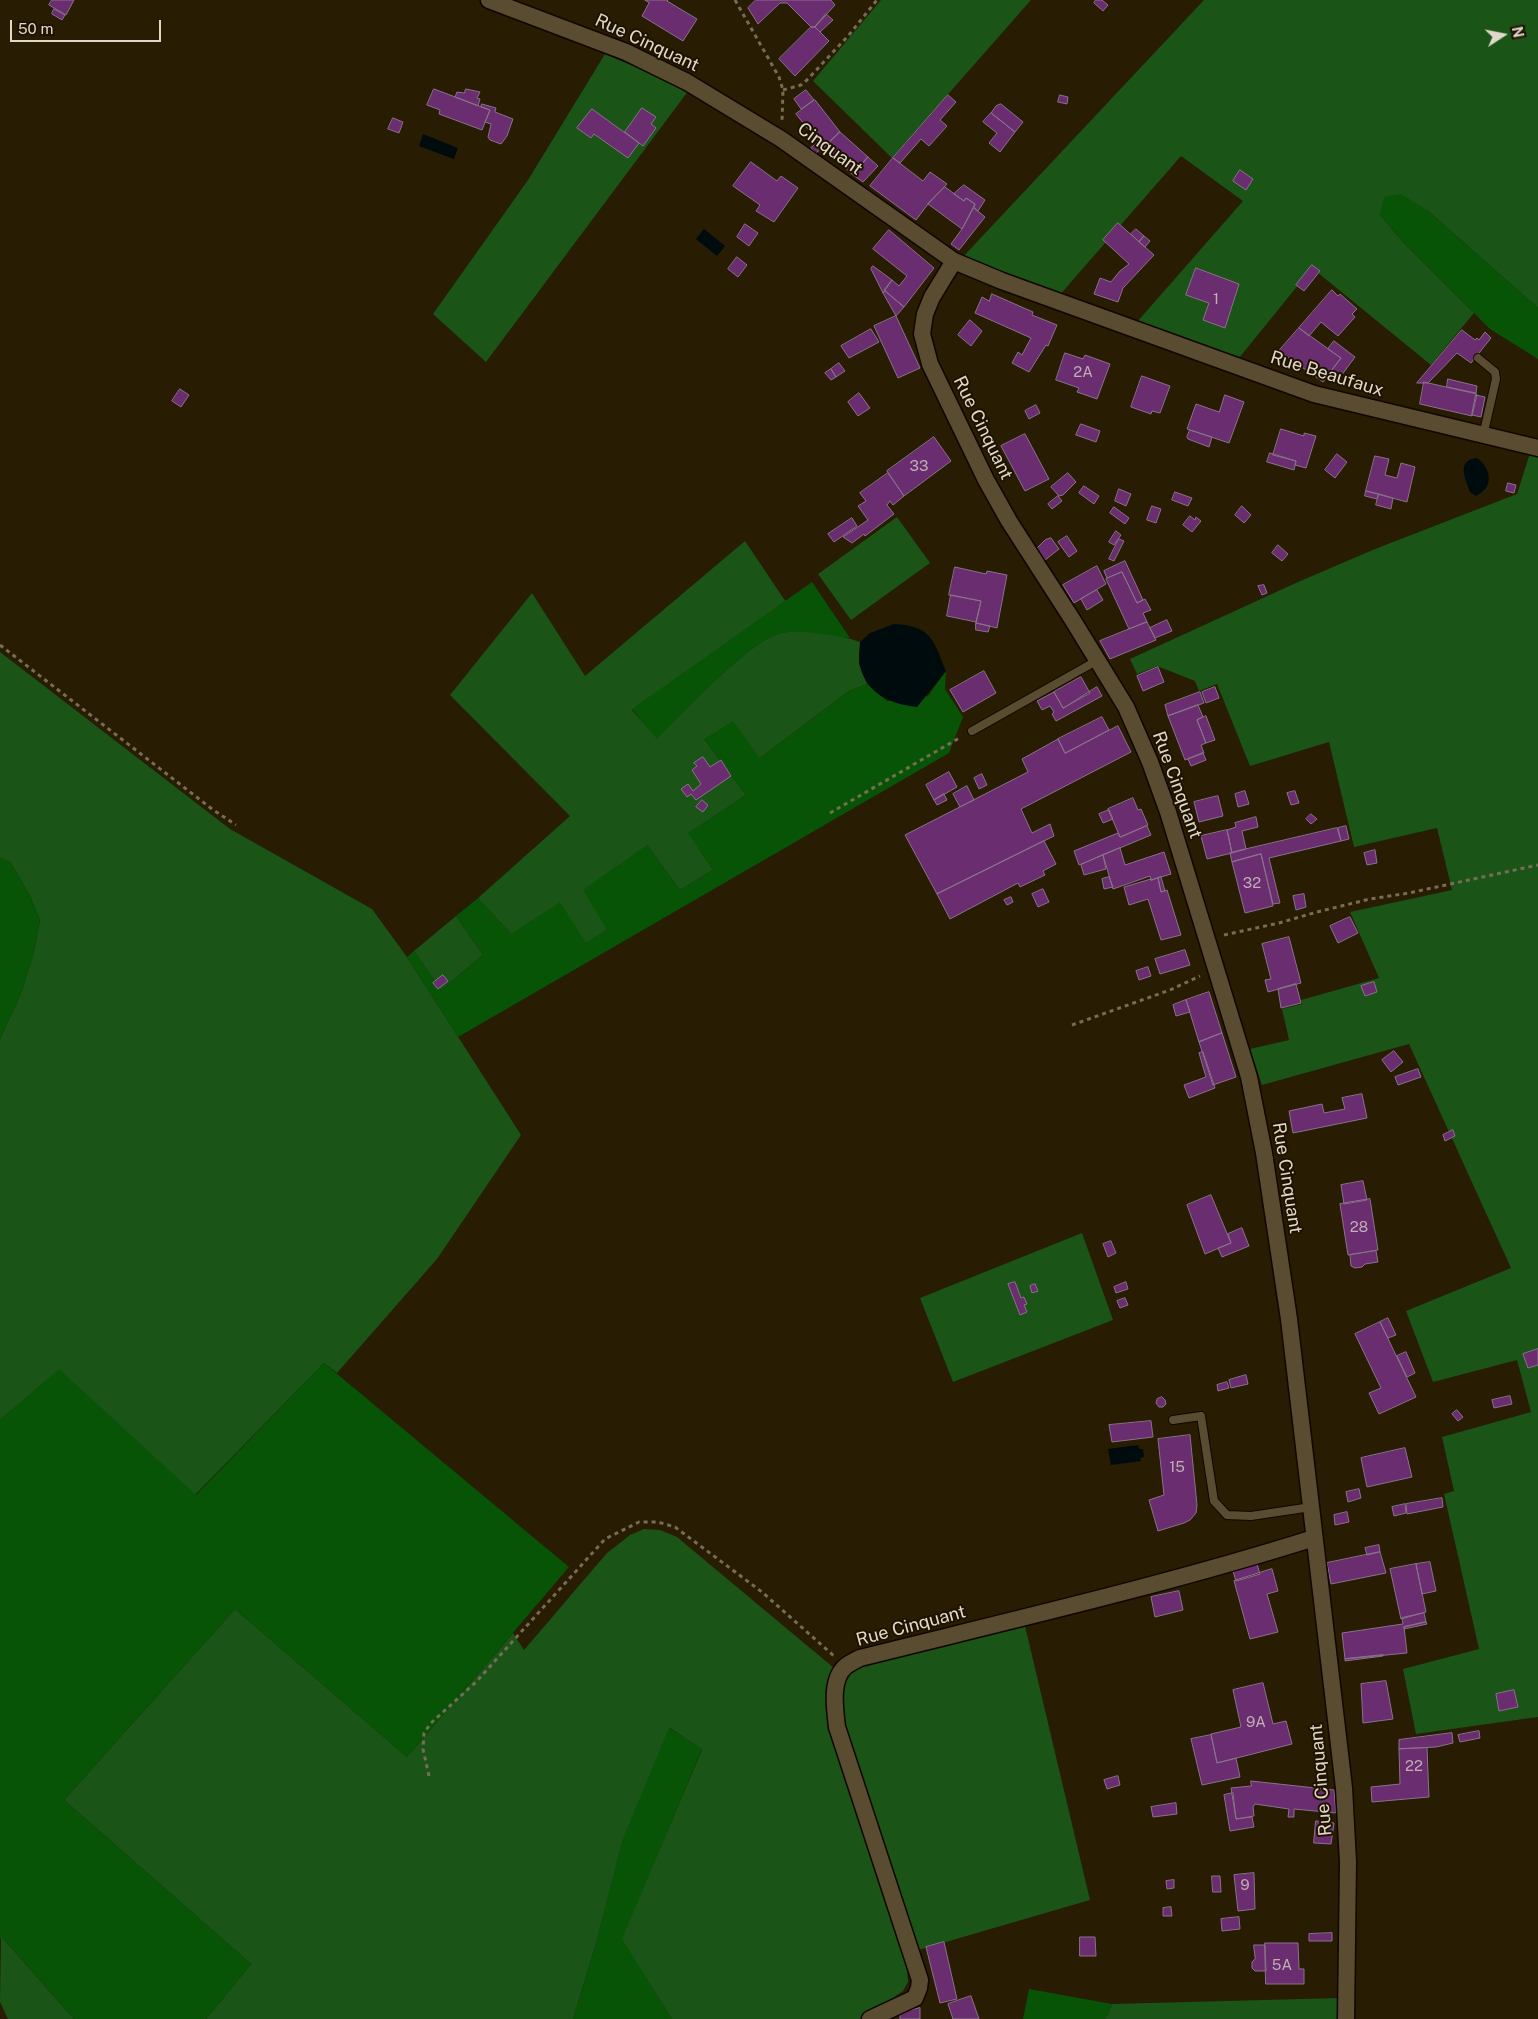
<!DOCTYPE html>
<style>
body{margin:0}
#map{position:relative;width:1538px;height:2019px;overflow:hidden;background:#281c02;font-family:"Public Sans",sans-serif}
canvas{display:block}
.north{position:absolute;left:1478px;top:10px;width:50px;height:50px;-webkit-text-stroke:4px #1f1300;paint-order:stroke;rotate:79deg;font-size:14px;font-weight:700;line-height:20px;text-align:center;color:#e0d8c9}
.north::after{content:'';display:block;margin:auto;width:18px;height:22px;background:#e0d8c9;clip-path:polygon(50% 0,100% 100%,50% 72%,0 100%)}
.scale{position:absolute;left:10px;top:20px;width:151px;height:22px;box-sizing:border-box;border:2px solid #e0d8c9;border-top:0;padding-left:6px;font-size:15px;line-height:18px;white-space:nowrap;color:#e0d8c9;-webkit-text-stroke:4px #1f1300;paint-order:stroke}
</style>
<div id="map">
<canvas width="1538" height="2019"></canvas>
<div class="north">N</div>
<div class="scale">50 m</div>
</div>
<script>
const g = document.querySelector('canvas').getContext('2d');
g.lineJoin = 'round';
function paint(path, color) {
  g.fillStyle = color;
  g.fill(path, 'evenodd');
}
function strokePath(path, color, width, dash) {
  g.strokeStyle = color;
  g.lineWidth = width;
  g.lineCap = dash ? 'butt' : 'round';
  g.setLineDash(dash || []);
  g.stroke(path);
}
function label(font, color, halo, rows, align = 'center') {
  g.font = font + ' "Public Sans",sans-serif';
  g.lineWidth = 4;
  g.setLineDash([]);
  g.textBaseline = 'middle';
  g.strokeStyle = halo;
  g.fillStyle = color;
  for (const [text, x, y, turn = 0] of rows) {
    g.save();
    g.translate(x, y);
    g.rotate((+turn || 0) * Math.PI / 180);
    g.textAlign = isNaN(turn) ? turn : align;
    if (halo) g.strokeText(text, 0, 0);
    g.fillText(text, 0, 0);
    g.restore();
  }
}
const green = new Path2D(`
 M881,0H1031L892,158L813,81Z
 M1204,0H1538V308L1427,210L1380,215L1405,244L1474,313L1431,365L1312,268L1239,358L1137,322L1243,201L1181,156L1058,297L960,260Z
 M605,54L689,90L486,362L433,314L528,180Z
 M1530,453L1538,455V1717L1416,1734L1403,1669L1479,1649L1444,1494L1454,1491L1442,1437L1531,1412L1517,1360L1433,1382L1406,1311L1511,1268L1409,1044L1262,1085L1250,1049L1289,1040L1282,1009L1302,1004L1301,1000L1379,978L1350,912L1452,890L1437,828L1354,847L1329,742L1250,766L1217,684L1199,691L1195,681L1157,666L1137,674L1130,659L1298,582L1375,549L1517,494Z
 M897,517L930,563L851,620L818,574Z
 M745,541L786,602L632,710L657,738C682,714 751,639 781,633C801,628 841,635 860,642L859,664L867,684L849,691L760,758L704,739L746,795L689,833L713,870L680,890L647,845L607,930L585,944L511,934L478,898L570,816L450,695L532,593L585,676Z
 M0,652L230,829L372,909L407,957L521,1135L437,1259L337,1373L324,1363L195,1495L59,1370L0,1420V1039L21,993L33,955L40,921L30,896L11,863L0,858Z
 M456,916L483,955L441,990L414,951Z
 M1082,1233L1113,1320L953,1382L920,1298Z
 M644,1529L660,1530L677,1537L834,1668L827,1700L902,1945L907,1969L908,1982L903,1991L863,2019H672L621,1939L702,1750L670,1728L623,1841L597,1940L573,2019H206L251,1964L64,1800L235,1609L407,1757L513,1633L524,1650L607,1553L630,1535Z
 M1025,1626L1090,1900L915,1951L842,1725C839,1694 835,1680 866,1664Z
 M1,1936L74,2019H8L0,2002Z
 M1340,1998L1339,2019H1105L1112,2004Z`);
const forest = new Path2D(`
 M1401,194L1427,210L1538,308V359L1490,329L1405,244L1380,215L1384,197Z
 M812,582L850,638C828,635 803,629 782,633C752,638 681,715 657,739L632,709Z
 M946,671L945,689L963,717L949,753L458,1037L407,957L414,951L441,990L483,955L456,916L478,898L511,934L560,902L586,943L607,930L583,890L647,845L680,890L713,870L688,833L746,795L704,739L733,721L760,758L849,691L867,684L887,701L928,696Z
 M0,858L11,863L30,896L40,921L33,955L21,993L0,1039Z
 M324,1363L569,1567L407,1757L235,1609L64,1800L251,1964L206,2019H74L2,1937L0,1939V1420L59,1369L196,1495Z
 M669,1728L702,1749L622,1939L672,2019H573L597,1940L622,1841Z
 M1029,1989L1112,2004L1105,2019H1023Z`);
const water = new Path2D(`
 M423,134L458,148L454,159L419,146Z
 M704,229L725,246L717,256L696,239Z
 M1477,458C1486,464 1493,478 1486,488C1484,491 1479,494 1476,496L1470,492C1465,478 1456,460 1477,458Z
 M894,624C932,626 933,640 946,671L917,707C890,704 867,694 860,666C858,659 860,649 860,642L870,633Z
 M1138,1445L1139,1449H1143L1144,1457L1140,1458L1141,1461L1111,1465L1108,1449Z`);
const building = new Path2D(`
 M52,0H74L66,15L49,5Z
 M645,0H668L667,1L697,19L683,41L642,16L649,3Z
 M756,0H831L835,5L815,27H811L787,3H780L758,24L748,8Z
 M1096,0H1102L1108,5L1103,11L1094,3Z
 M54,9L65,15L62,20L52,14Z
 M826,14L833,20L820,32L815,27Z
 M811,27H815L829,41L795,76L779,59Z
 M434,89L490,110L482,130L439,114L440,110L427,105Z
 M466,89L480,92L477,98L480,99L478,106L455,97L457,92L464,93Z
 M806,90L814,100L801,109L794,99Z
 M948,95L956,102L940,120L947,126L929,146L921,139L900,163L893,158Z
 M1060,95L1068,97L1067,104L1058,102Z
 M815,100L840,132L823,148L796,114Z
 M482,104L496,108L495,112L513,119L507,136L501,144L490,140L488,137L491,124L485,122L490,110L481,107Z
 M1001,104L1023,122L1015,132L991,113L996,106Z
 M642,108L656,117L651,124L656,128L643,146L625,132Z
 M592,109L639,143L628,158L594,134L591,138L577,128Z
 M991,113L1015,132L1000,152L989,143L997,133L983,122Z
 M393,118L403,122L399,133L388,129Z
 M840,132L868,157L853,175L823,148Z
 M818,142L822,148L816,153L811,148Z
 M868,157L878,166L863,182L853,175Z
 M893,158L923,181L930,172L947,184L928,204L916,220L870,186Z
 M751,162L777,181L781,176L798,188L774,222L756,211L760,205L733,186Z
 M1240,170L1253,179L1246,190L1233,181Z
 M964,185L985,200L978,211L974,208L975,204L966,198L964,201L954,194Z
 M945,187L964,201L966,198L975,204L962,229L928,204Z
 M974,208L985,217L959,250L951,244L962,229Z
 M1118,223L1154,255L1123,288L1118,302L1094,294L1100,278L1111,282L1120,271L1129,264L1103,240Z
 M745,224L758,233L749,246L737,237Z
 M1136,229L1144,236L1139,242L1131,234Z
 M889,230L934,268L904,307L884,290L892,280L899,286L907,276L873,249Z
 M1144,236L1150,241L1145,247L1139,242Z
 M737,257L747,265L738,277L728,269Z
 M1312,265L1320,271L1304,291L1296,285Z
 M873,266L892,280L883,293L871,269Z
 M1196,268L1239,284L1225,328L1203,320L1209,303L1186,295Z
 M1332,290L1338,296L1340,294L1357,309L1352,314L1355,317L1338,336L1321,322L1309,336L1299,328Z
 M885,291L904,307L896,316L883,293Z
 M992,294L1033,312L1032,315L1057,325L1048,346L1046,345L1029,372L1012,363L1018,352L1022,355L1031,338L975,313L982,297L989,301Z
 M896,316L920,368L898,378L874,326Z
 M970,320L982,331L971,346L958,335Z
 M1299,328L1341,358L1323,382L1279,351Z
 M871,329L879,342L849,358L841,346Z
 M1462,330L1475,340L1477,338L1479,340L1485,332L1491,338L1471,363L1457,353L1428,383H1417Z
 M1334,341L1355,357L1338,380L1329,373L1341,358L1328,349Z
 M1065,353L1083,359L1085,355L1110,364L1097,399L1077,392L1079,388L1056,380Z
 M839,363L845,371L836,377L831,369Z
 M831,369L836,377L831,380L825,373Z
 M1142,376L1170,386L1160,413L1152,411L1151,414L1131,407Z
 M1448,379L1477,386L1476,393L1447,387Z
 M1424,382L1477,394L1472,416L1420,404Z
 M180,389L189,395L181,407L172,401Z
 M859,393L870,408L858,416L848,402Z
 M1225,395L1244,402L1229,443L1187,429L1196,404L1219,412Z
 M1476,395L1485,397L1481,417L1472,415Z
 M1036,405L1040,413L1029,419L1025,411Z
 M1081,424L1100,431L1096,442L1076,435Z
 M1281,429L1304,436V433L1316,436L1306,468L1295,465L1296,461L1273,455Z
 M1190,430L1212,437L1209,447L1188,439L1187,437Z
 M1025,434L1049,479L1025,491L1001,446Z
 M934,437L951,461L904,496L887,471Z
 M1270,453L1296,461L1294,470L1267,462Z
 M1337,454L1347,462L1335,478L1325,470Z
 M1375,456L1389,459L1385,475L1397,478L1401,463L1415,467L1407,502L1366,491Z
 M888,473L904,496L893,505L890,501L887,505L894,514L865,536L864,534L852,543L843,537L868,520L858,506L866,501L860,493Z
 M1068,473L1076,482L1063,495L1059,496L1051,487Z
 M1508,483L1516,485L1514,493L1506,491Z
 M1084,486L1099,496L1094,504L1079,493Z
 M1119,489L1131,494L1126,506L1115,501Z
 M1366,491L1379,494L1377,499L1365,496Z
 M1175,492L1192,498L1188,506L1172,500Z
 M1379,494L1393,498L1391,509L1376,505Z
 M1058,496L1062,501L1052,509L1048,504Z
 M1152,506L1161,509L1156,523L1147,520Z
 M1242,506L1251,515L1244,523L1235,515Z
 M1114,507L1129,518L1125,524L1110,513Z
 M1190,516L1195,520L1196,517L1201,521L1192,532L1183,525Z
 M852,518L857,526L834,542L828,534Z
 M1116,531L1121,535L1114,545L1109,542Z
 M1067,536L1077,551L1069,557L1058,542Z
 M1051,538L1059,549L1045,560L1037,548L1045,540Z
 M1119,539L1124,541L1114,561L1109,559Z
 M1278,545L1288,554L1282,561L1272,553Z
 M1125,561L1143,600L1137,603L1122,572L1107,578L1104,571Z
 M1097,566L1106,584L1074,603L1063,585Z
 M955,567L986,574L987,571L1007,575L997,628L976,623L981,601L949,595Z
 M1122,572L1137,603L1145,599L1151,610L1143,613L1147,622L1129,629L1106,579Z
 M1264,585L1267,593L1262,595L1258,586Z
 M1097,590L1103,600L1087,610L1081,599Z
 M951,595L981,601L976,622L947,616Z
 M1167,620L1172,631L1155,638L1150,628Z
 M1147,622L1156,640L1110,659L1100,641Z
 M976,623L990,626L988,632L976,630Z
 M1158,667L1164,682L1143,691L1137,676Z
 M984,671L996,693L963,712L950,690Z
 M1081,677L1090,693L1063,708L1054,692Z
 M1097,687L1102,696L1056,721L1052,714L1054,712L1050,706L1042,710L1037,701L1054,692L1063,708Z
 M1215,687L1219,698L1206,703L1202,692Z
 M1200,692L1204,703L1168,716L1165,705Z
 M1198,705L1203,717L1197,720L1206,743L1201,745L1204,753L1185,760L1168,716Z
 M1206,716L1215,740L1206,743L1197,720Z
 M1102,717L1109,730L1065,753L1058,739Z
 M1118,726L1131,752L1021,809L1032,833L1050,824L1054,836L937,894L905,835L1028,772L1022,759L1058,739L1065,753Z
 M1203,753L1206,760L1191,766L1188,759Z
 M703,757L710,767L721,760L731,776L696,800L691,794L687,797L681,789L688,784L693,791L701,784L692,770L697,766L694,763Z
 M949,772L957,787L934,800L926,785Z
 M982,774L987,785L979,789L974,778Z
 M967,786L974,800L960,807L953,794Z
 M1245,791L1249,804L1238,807L1235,794Z
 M1295,791L1299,803L1291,805L1287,793Z
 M944,794L947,800L937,805L934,800Z
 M1218,796L1223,816L1199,822L1194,802Z
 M1133,798L1138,810L1141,809L1148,825L1120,837L1108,809Z
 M702,800L708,805L703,812L696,807Z
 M1109,810L1113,819L1103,823L1099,814Z
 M1311,814L1317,819L1311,824L1306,819Z
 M1256,817L1258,827L1242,831L1246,849L1232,853L1227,830L1236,827L1235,823Z
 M1147,826L1151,835L1079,865L1074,851L1118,833L1120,837Z
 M1346,826L1349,839L1341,841L1338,828Z
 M1337,828L1341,841L1269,858L1280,903L1273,904L1261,854L1232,862L1230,853Z
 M1227,830L1232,853L1207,859L1201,836Z
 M1044,841L1056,864L1043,871L1045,875L1020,887L1018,883L950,919L937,894Z
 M1120,848L1125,865L1164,852L1171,874L1151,880L1150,876L1113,889L1103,855Z
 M1375,850L1377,863L1367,865L1364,853Z
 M1261,854L1273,906L1245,913L1232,862Z
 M1103,855L1106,869L1084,875L1081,865Z
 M1109,877L1113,887L1104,889L1102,879Z
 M1161,877L1165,891L1161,892L1158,878Z
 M1158,878L1161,892L1167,890L1181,935L1161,940L1148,899L1129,905L1124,887L1151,879V880Z
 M1043,889L1049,902L1038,907L1032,894Z
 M1304,894L1306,907L1296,910L1293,896Z
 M1011,897L1013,902L1007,905L1004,900Z
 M1350,917L1358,933L1338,943L1330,926Z
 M1289,937L1301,983L1268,992L1265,980L1271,979L1262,944Z
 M1185,950L1190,965L1160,974L1155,959Z
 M1148,967L1151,976L1139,980L1136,971Z
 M443,975L448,981L438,989L433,983Z
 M1374,982L1377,992L1365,996L1361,986Z
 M1296,984L1301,1003L1281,1008L1278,989Z
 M1209,992L1222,1033L1199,1042L1186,1000Z
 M1186,1000L1190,1012L1176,1016L1173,1005Z
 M1222,1033L1236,1077L1213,1085L1199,1042Z
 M1394,1051L1403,1062L1391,1072L1382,1060Z
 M1203,1052L1215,1088L1189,1098L1184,1085L1206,1077L1199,1053Z
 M1418,1069L1421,1077L1398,1085L1395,1077Z
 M1362,1094L1367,1118L1293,1133L1289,1111L1322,1104L1324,1113L1345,1109L1342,1098Z
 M1453,1130L1455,1136L1445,1141L1443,1135Z
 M1363,1181L1367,1200L1344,1204L1341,1185Z
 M1211,1195L1231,1243L1205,1254L1187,1205Z
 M1370,1199L1378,1250L1348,1255L1340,1204Z
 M1242,1228L1249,1246L1222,1257L1218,1248L1231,1243L1228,1234Z
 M1111,1241L1116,1253L1108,1257L1103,1244Z
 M1376,1251L1378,1262L1365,1264L1362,1267L1355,1268L1351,1266L1350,1255Z
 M1015,1282L1021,1298L1024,1297L1027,1304L1024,1305L1027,1312L1020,1315L1008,1284Z
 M1126,1282L1128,1289L1116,1293L1114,1287Z
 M1035,1284L1038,1291L1032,1293L1030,1286Z
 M1125,1298L1128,1305L1120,1308L1117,1301Z
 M1388,1318L1396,1335L1388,1338L1380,1322Z
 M1380,1322L1416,1397L1379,1414L1369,1393L1381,1388L1355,1334Z
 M1538,1349V1365L1528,1368L1523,1354Z
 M1406,1352L1415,1373L1407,1377L1397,1356Z
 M1246,1375L1248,1384L1231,1388L1229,1380Z
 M1227,1382L1229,1388L1218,1391L1217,1385Z
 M1510,1396L1512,1404L1494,1408L1492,1400Z
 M1162,1397L1165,1400L1166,1404L1163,1407H1159L1156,1403L1157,1399Z
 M1457,1410L1463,1417L1458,1421L1452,1414Z
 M1151,1421L1153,1437L1112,1442L1109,1425Z
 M1190,1435L1197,1505L1196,1513L1190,1520L1184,1523L1158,1531L1149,1500L1164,1495L1158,1439Z
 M1405,1448L1412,1477L1367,1487L1361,1458Z
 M1359,1489L1361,1498L1348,1502L1346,1492Z
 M1442,1498L1443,1507L1407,1514L1406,1504Z
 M1405,1504L1406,1513L1394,1516L1392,1507Z
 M1347,1512L1349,1522L1335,1525L1334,1515Z
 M1379,1545L1380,1552L1367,1555L1365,1548Z
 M1380,1552L1386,1573L1331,1584L1327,1563Z
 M1430,1562L1436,1591L1422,1594L1416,1564Z
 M1257,1564L1260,1574L1236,1581L1233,1571Z
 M1416,1564L1426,1612L1401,1619L1390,1569Z
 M1272,1569L1278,1591L1267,1594L1278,1632L1250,1639L1234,1581Z
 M1179,1591L1183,1610L1155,1617L1151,1597Z
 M1424,1613L1426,1622L1404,1627L1407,1653L1345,1659L1342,1633L1403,1624L1402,1618Z
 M1426,1622L1427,1624L1404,1629V1627Z
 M1383,1655V1656L1345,1661V1659Z
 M1386,1681L1393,1719L1363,1723L1361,1684Z
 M1263,1683L1273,1724L1286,1721L1292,1744L1217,1763L1211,1734L1241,1727L1233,1690Z
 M1514,1690L1518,1707L1499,1711L1496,1694Z
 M1479,1731L1480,1738L1460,1742L1458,1735Z
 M1452,1733L1453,1743L1436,1747L1399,1749V1740Z
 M1211,1735L1217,1763L1236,1758L1240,1777L1202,1785L1191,1739Z
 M1427,1748L1429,1797L1372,1802L1371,1787L1400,1784L1399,1749Z
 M1118,1776L1120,1785L1107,1789L1104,1780Z
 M1251,1781L1334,1790L1336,1813L1294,1809V1817H1288L1289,1809L1255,1804L1253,1807L1254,1816L1236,1819L1231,1788L1251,1786Z
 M1233,1793L1236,1819L1252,1817L1254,1827L1230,1831L1224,1795Z
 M1176,1803L1177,1814L1153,1817L1151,1807Z
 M1316,1821L1334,1823L1331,1844L1314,1843Z
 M1254,1873L1255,1909L1238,1911L1234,1875Z
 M1212,1876H1220L1221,1892H1213Z
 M1174,1880V1888L1167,1889L1166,1881Z
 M1171,1907L1172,1916H1163V1908Z
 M1239,1917L1240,1929L1222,1931L1221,1919Z
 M1332,1933V1941H1309V1934Z
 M1080,1937H1095L1096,1956H1080Z
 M944,1942L957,1999L940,2003L926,1947Z
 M1265,1943H1298L1299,1969H1304V1984H1266Z
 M1254,1945H1265L1266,1971H1255L1252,1968V1962L1255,1959Z
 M971,1996L979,2019H953L948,2004Z
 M920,2008V2019H900V2013Z`);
const path = new Path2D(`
 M735,0L779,77L783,90L782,121
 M783,90L801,85L807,80L848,36L877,0
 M0,645L212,809L236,825
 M830,813L961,737
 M1224,935L1279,923L1317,912L1370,899L1409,893L1538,865
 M1072,1025L1170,990L1200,976
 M429,1776L423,1749L424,1733L431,1723L476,1682L605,1539L639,1522H658L675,1527L762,1592L834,1656`);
const lane = new Path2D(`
 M1478,358L1495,372L1496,379L1483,436
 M972,731L1098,660
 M1173,1420L1201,1416L1214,1501L1227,1515L1251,1516L1311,1507`);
const street = new Path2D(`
 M489,0L626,52L687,82L781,139L954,261L1002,281L1314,394L1538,448
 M954,261L932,297L925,314L922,334L930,364L986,480L1009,521L1072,619L1126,707L1150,762L1168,812L1249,1077L1264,1153L1289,1319L1344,1788L1348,1862L1346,2019
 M870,2019L915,1998L919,1988L920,1980L837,1727C835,1709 830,1679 846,1666C850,1663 856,1660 860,1658C1012,1620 1165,1585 1314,1538`);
const numberNames = [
 ["1",1216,299],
 ["2A",1083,372],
 ["33",919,466],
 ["32",1252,883],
 ["28",1359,1227],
 ["15",1177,1467],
 ["9A",1256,1722],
 ["22",1414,1766],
 ["9",1245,1885],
 ["5A",1282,1965]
];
const streetNames = [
 ["Rue Cinquant",647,43,25],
 ["Cinquant",830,149,36],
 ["Rue Beaufaux",1327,374,17],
 ["Rue Cinquant",983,428,64],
 ["Rue Cinquant",1177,785,70],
 ["Rue Cinquant",1287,1178,81],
 ["Rue Cinquant",911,1626,-15],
 ["Rue Cinquant",1321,1780,-95]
];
paint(green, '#1a5417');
paint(forest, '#075406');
paint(water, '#000b0e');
paint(building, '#6a2d70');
strokePath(building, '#89728b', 1);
strokePath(lane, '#110600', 10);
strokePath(street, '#110600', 19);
strokePath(path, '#776d57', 3, [4, 4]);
strokePath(lane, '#5a4c30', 8);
strokePath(street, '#5a4c30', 16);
label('15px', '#c2adb3', null, numberNames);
label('18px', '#e0d8c9', '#1f1300', streetNames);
</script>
